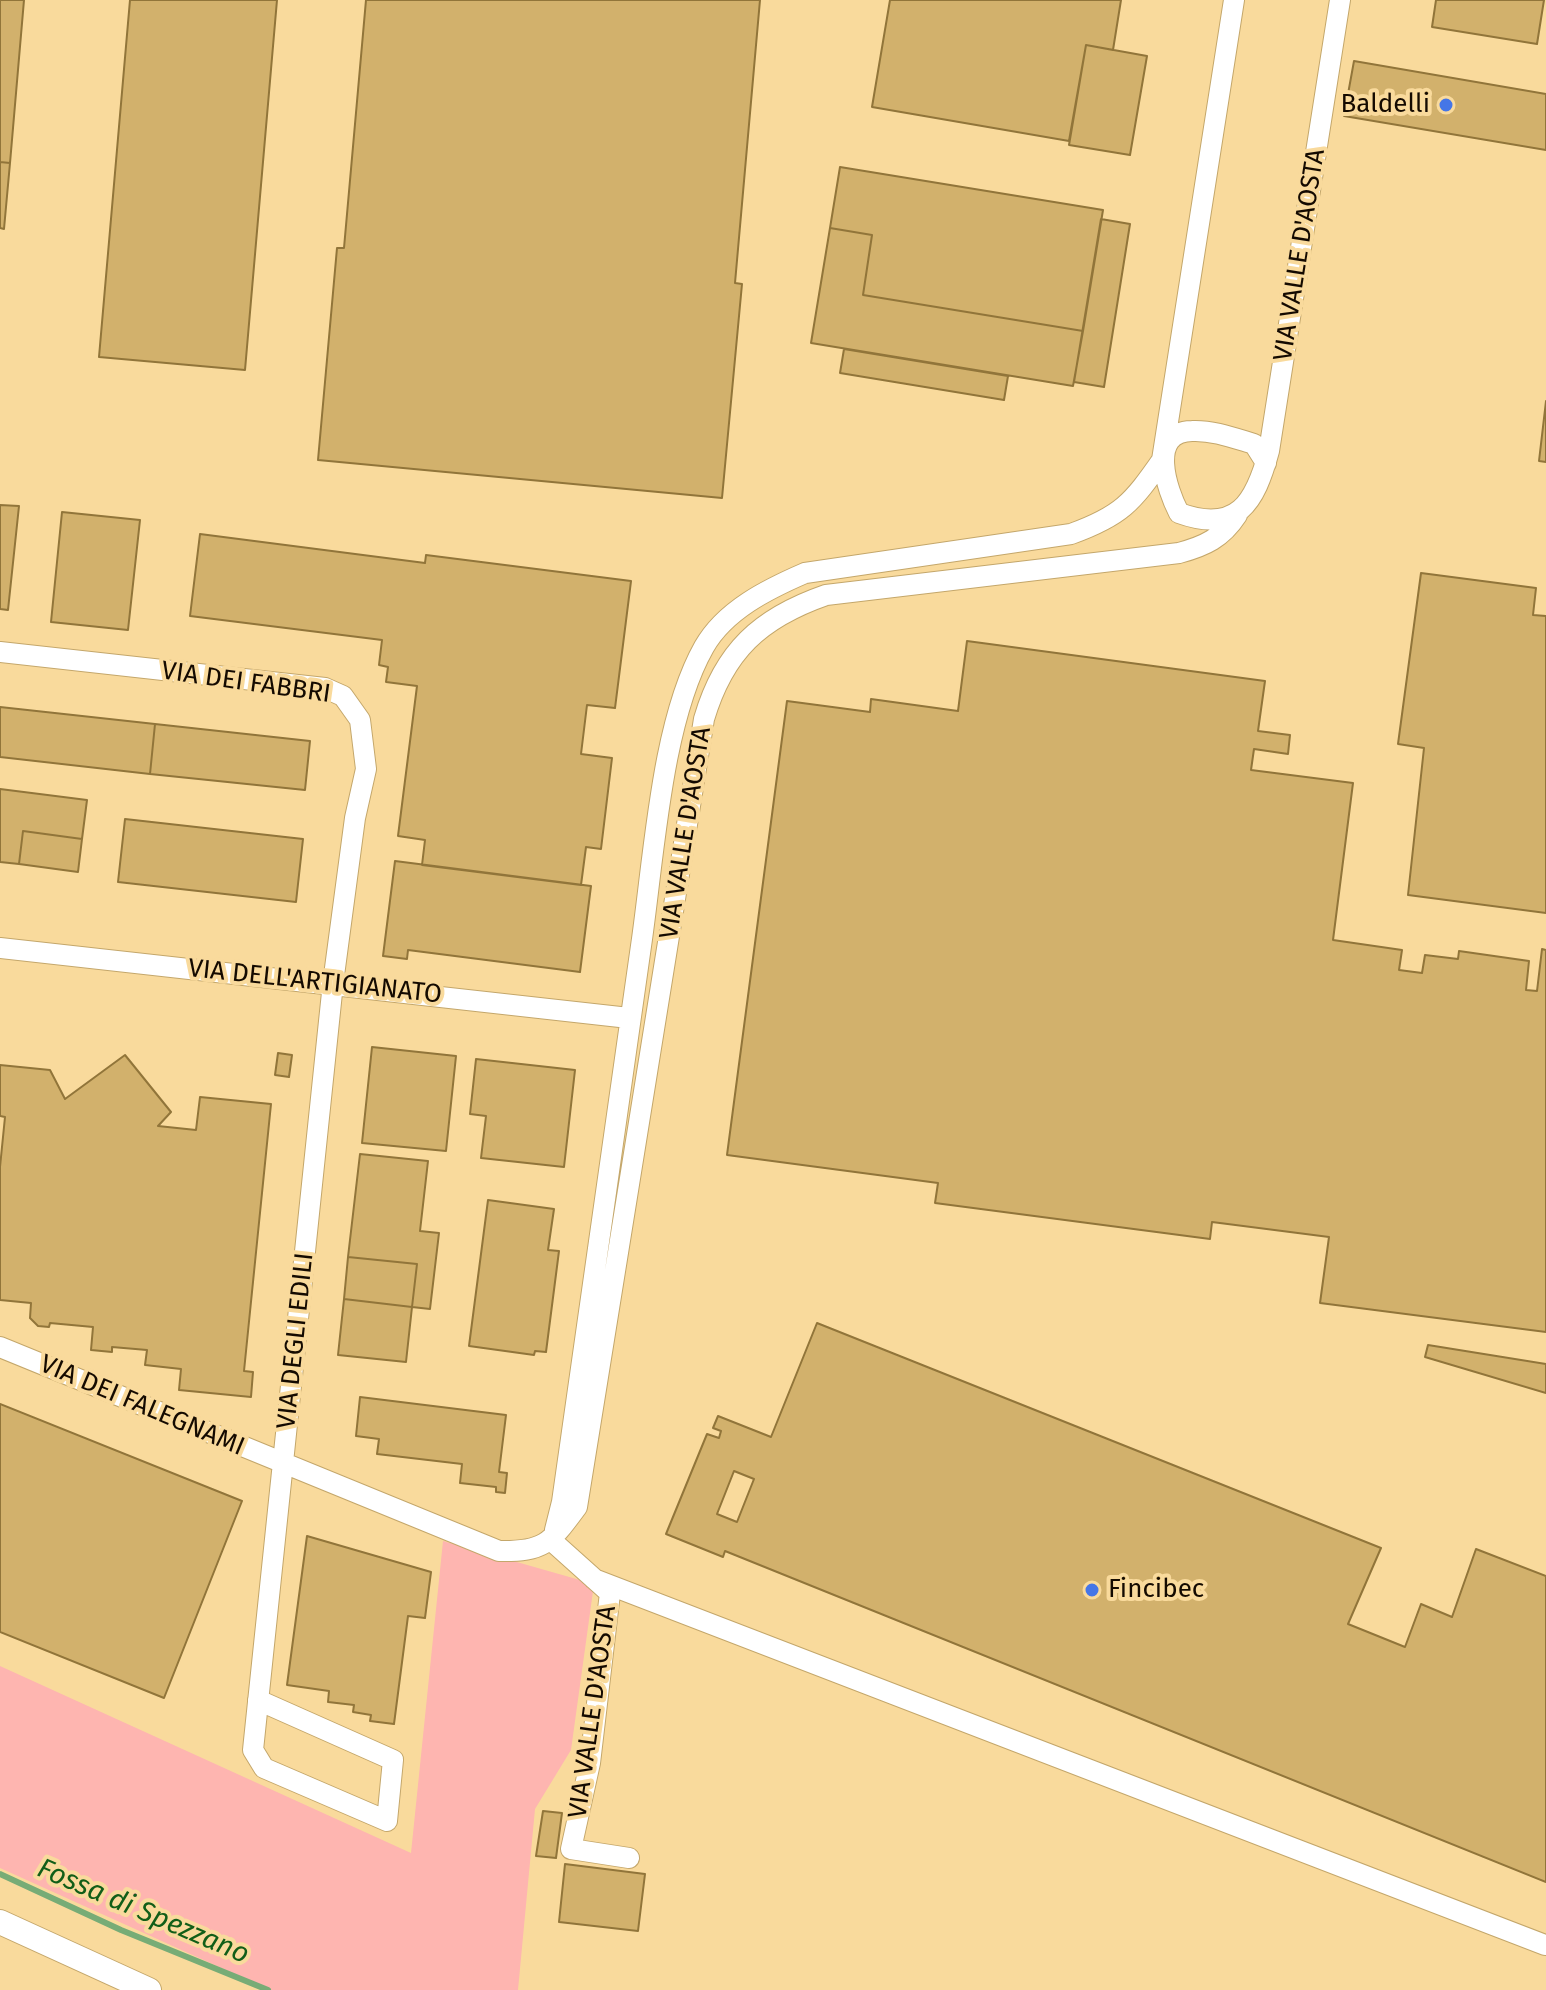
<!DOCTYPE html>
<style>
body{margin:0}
canvas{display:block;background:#f9da9c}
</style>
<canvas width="1546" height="1990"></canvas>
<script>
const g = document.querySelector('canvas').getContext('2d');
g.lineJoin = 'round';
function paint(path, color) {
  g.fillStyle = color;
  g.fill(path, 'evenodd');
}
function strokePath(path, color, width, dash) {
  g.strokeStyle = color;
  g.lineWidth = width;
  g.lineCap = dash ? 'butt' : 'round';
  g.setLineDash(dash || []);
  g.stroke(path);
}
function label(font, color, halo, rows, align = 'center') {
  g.font = font + ' "Fira Sans",sans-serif';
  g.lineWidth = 8;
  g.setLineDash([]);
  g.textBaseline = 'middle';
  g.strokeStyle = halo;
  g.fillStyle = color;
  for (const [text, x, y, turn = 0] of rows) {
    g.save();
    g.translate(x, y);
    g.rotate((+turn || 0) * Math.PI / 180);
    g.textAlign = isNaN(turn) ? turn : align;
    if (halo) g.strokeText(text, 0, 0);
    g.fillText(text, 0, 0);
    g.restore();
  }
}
const green = new Path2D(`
 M443,1541L594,1584L571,1750L535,1809L518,1990H270L0,1868V1666L411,1853Z`);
const stream = new Path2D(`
 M0,1874L121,1930L268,1990`);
const building = new Path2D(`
 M0,0H24L10,163L0,162Z
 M130,0H277L245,370L99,357Z
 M366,0H760L735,283L742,284L722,498L318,460L337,248H344Z
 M890,0H1121L1113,50L1086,45L1069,141L872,107Z
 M1436,0H1544L1537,44L1432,27Z
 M1086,45L1147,56L1130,155L1069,145Z
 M1354,61L1546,94V150L1344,116Z
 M0,162L10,163L4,229L0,228Z
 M840,167L1103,210L1083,331L863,295L872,235L830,228Z
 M1101,219L1130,224L1104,387L1074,382Z
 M830,228L872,235L863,295L1083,331L1073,386L811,343Z
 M844,349L1008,376L1004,400L840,373Z
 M1546,401V462L1539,461Z
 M0,505L19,506L8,610L0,609Z
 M62,512L140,520L128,630L51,622Z
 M200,534L425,563L426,555L631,581L615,708L587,705L581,754L612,758L601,849L586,847L581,885L422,865L425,840L398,836L417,686L386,682L388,667L379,665L382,640L190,616Z
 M1421,573L1536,588L1533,615L1546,616V913L1408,895L1424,748L1398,744Z
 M967,641L1265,681L1258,731L1290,735L1288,754L1254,749L1251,770L1353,783L1333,940L1402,950L1399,970L1422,973L1425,955L1458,959L1459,951L1529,961L1526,990L1537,991L1542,949L1546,950V1332L1320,1303L1329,1237L1212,1222L1210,1239L935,1203L938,1183L727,1155L787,701L870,712L871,699L958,711Z
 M0,707L155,724L150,774L0,757Z
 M155,724L310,741L305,790L150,774Z
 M0,789L87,800L82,839L23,831L19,864L0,862Z
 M125,819L303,839L296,902L118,882Z
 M23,831L82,839L78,872L19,864Z
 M395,861L591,886L580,972L408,950L407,959L383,956Z
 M372,1047L456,1056L446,1151L362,1143Z
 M278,1053L292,1055L289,1077L275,1075Z
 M125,1055L171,1112L158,1126L196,1130L200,1097L271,1104L244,1371L253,1372L251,1397L179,1390L181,1369L145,1365L147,1350L112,1347V1352L91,1350L93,1327L50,1323L49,1327L38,1326L30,1318L31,1303L0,1300V1167L5,1117L0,1116V1065L50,1070L65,1099Z
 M476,1059L575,1070L564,1167L481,1158L486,1116L470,1114Z
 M360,1154L428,1161L420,1231L439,1233L430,1309L412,1307L417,1264L348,1257Z
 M488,1200L554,1209L548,1250L559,1251L546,1352L535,1351L534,1355L469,1346Z
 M348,1257L417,1264L412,1307L344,1299Z
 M344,1299L412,1307L406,1362L338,1355Z
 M817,1323L1381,1548L1348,1624L1405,1647L1421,1604L1452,1617L1476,1549L1546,1576V1882L725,1551L723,1557L666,1534L707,1434L719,1438L721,1431L713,1428L718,1416L771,1437ZM734,1471L754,1479L737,1522L717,1514Z
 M1428,1345L1546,1364V1393L1425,1357Z
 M360,1397L506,1415L499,1472L507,1473L505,1493L496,1492V1487L460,1483L462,1464L377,1454L379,1439L356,1436Z
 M0,1404L242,1501L164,1698L0,1632Z
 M307,1536L431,1572L425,1618L408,1616L394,1724L370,1721L371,1715L353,1712L354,1705L328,1702L329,1691L287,1685Z
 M543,1811L562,1813L556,1858L536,1856Z
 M565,1864L645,1874L638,1931L559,1922Z`);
const minor = new Path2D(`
 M1266,463L1254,444C1234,438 1213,430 1192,431C1147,432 1167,490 1179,513C1237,534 1255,503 1269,451L1340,0
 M0,652L325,688L343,696L360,720L366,769L355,818L333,983L253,1750L264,1768L387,1821L393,1760L258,1700
 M0,948L629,1018
 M0,1347L499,1551C545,1552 551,1542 577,1507L704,719C724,651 760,618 826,595L1179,553C1205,546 1222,538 1237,515
 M555,1530L562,1502C588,1317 614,1132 641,946C654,858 661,723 704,647C725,610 768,589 805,573L1071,534C1121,516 1132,503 1162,460L1234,0
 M552,1541L610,1593L590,1763L571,1849L629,1858
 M594,1579L1545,1945`);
const tertiary = new Path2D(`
 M0,1922L149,1990`);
const markers = [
 [1446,105,8,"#4576e7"],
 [1092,1590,8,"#4576e7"]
];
const poiNames = [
 ["Baldelli",1430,105],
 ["Fincibec",1108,1590,"left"]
];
const streetNames = [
 ["VIA VALLE D'AOSTA",1300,255,-81],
 ["VIA DEI FABBRI",246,683,8],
 ["VIA VALLE D'AOSTA",686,833,-81],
 ["VIA DELL'ARTIGIANATO",315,982,6],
 ["VIA DEGLI EDILI",296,1341,-84],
 ["VIA DEI FALEGNAMI",142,1406,23],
 ["VIA VALLE D'AOSTA",593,1712,-82]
];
const waterNames = [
 ["Fossa di Spezzano",143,1912,23]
];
paint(green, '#feb5b0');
strokePath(stream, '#77ac76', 6);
paint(building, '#d2b16c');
strokePath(building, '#91753a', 2);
strokePath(minor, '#c4a76b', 22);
strokePath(tertiary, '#c4a76b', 26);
strokePath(minor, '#fff', 20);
strokePath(tertiary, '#fff', 24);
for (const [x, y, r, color] of markers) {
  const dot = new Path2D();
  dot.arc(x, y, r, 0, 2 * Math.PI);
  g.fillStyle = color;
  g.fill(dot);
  strokePath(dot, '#f9da9c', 3);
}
label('26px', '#140a00', '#f9da9c', poiNames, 'right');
label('26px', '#140a00', '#f9da9c', streetNames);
label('italic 28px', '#115e18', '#f9da9c', waterNames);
</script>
